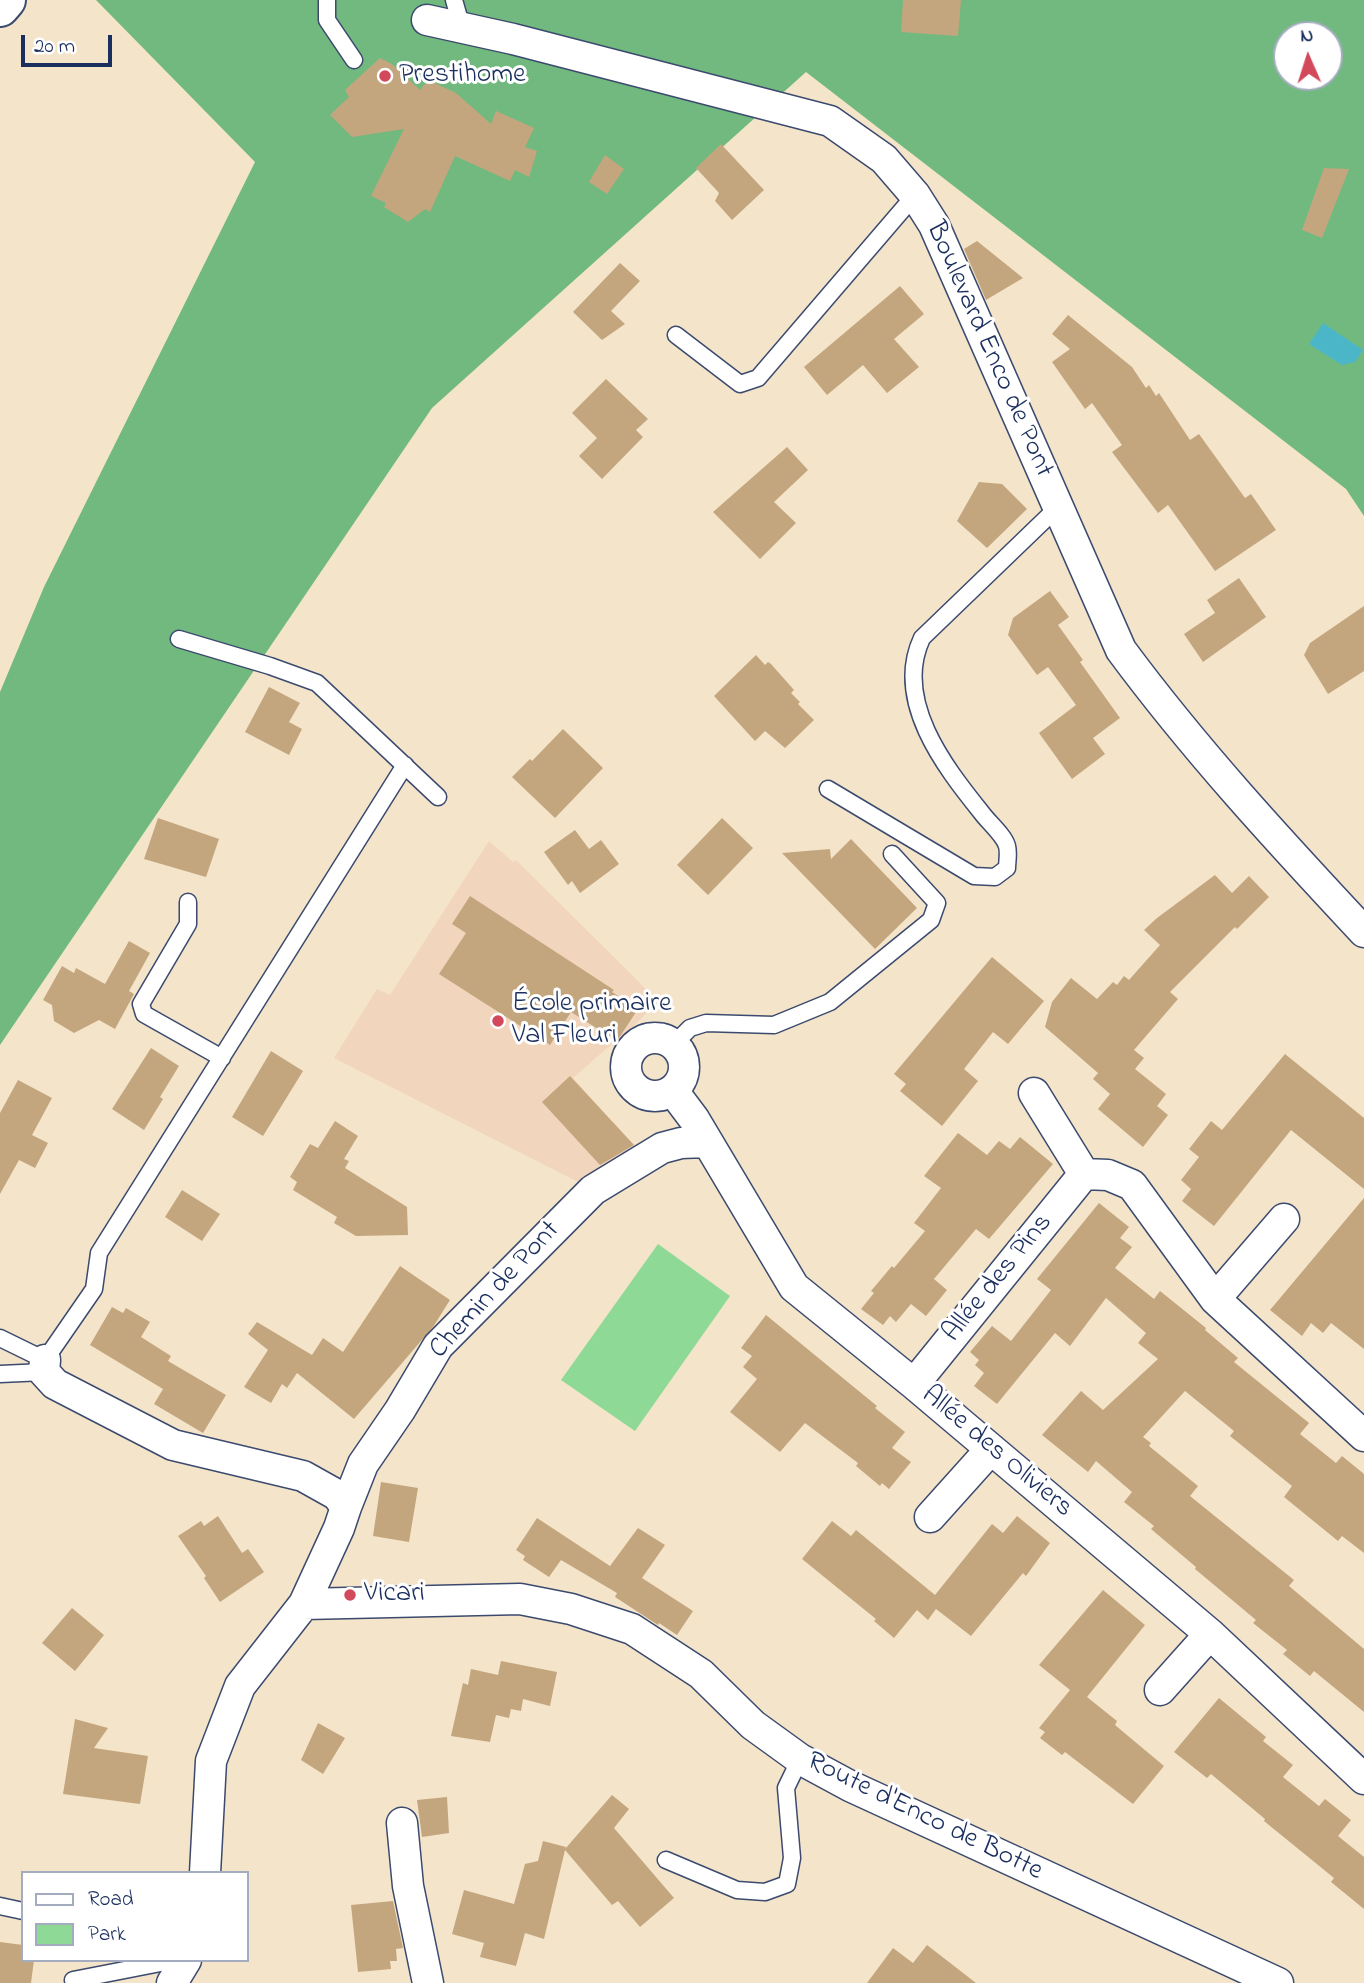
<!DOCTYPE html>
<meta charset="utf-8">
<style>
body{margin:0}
#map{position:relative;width:1364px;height:1983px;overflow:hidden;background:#f3e4ca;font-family:"Indie Flower",sans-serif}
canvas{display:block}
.legend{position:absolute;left:21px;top:1871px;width:228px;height:91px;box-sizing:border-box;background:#fff;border:2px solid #a4acbf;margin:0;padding:9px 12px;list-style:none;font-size:21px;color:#1b2f5e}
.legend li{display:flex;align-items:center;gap:14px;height:35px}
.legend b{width:35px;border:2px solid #a4acbf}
.north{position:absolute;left:1273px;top:21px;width:70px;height:70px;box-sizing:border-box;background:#fff;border:2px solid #a4acbf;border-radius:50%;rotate:357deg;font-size:19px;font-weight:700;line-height:28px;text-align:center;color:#1b2f5e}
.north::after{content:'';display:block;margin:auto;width:24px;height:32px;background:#d1495b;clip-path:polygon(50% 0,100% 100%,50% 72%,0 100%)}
.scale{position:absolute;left:21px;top:35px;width:91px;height:32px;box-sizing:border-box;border:4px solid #1b2f5e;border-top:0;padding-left:9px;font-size:21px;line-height:24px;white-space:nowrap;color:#1b2f5e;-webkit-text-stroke:5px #fff;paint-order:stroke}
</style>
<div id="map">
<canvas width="1364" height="1983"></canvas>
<ul class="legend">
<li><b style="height:9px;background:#fff"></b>Road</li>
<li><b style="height:19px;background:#8ed996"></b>Park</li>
</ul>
<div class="north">N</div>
<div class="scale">20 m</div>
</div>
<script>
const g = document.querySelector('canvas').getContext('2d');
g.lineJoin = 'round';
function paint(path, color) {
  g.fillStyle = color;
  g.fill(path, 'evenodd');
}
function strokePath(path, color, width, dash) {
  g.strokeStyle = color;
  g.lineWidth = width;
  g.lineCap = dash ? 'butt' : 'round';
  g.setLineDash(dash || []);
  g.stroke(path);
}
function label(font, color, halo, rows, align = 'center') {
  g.font = font + ' "Indie Flower",sans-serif';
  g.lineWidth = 6;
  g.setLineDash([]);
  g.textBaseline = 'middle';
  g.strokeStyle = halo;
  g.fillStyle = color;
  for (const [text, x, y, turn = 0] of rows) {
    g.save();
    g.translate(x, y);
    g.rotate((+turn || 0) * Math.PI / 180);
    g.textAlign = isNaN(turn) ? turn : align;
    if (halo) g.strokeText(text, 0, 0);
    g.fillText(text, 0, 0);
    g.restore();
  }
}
const built = new Path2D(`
 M489,841L513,862L516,860L658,1001L618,1042L615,1041L573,1078L640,1152L586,1186L334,1058L377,989L390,995Z`);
const green = new Path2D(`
 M658,1244L730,1296L635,1431L561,1380Z`);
const forest = new Path2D(`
 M96,0H1364V516L1346,489L806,72L432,408L0,1045V692L44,587L255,162ZM1287,35H1329V77H1287Z`);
const water = new Path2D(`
 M1323,323L1363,350L1355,362L1342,365L1309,344Z`);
const building = new Path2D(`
 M903,0H961L958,36L901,32Z
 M380,58L392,64L420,90L428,80L456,93L491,124L496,111L534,128L525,147L537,151L529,177L515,170L510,181L455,156L430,212L425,209L408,222L384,207L386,203L371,196L404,129L352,137L330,115L349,97L345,90Z
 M721,144L764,190L732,220L715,201L719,193L696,168Z
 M605,155L624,169L607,194L589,182Z
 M1324,168L1349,169L1322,238L1302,230Z
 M977,241L1023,278L986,300L964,249Z
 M620,263L640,281L611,311L625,324L602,340L573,312Z
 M900,286L924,314L894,339L919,367L887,393L863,365L827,395L804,367Z
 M1068,315L1132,367L1146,388L1149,385L1156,396L1159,393L1190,440L1199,434L1245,498L1251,494L1276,530L1215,571L1168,505L1158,513L1112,452L1122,445L1092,403L1085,409L1052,362L1070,349L1052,334Z
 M606,379L648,419L636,430L643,437L602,479L579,456L597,438L572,413Z
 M787,447L808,470L774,502L796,523L760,559L713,512Z
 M979,482L1002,484L1027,509L987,548L957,521Z
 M1239,578L1266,617L1203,662L1184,634L1215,613L1207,600Z
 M1050,591L1069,617L1058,625L1083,660L1080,662L1120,718L1093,738L1105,754L1072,779L1039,733L1076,705L1048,667L1037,675L1008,635L1013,618Z
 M1364,606V671L1328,694L1304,655L1310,643Z
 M756,655L765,665L768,662L771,664L794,690L791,693L800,702L798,704L814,720L785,748L765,731L755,741L714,696Z
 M269,687L300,703L289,722L302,729L289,755L245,732Z
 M563,729L603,768L555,818L512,777L530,759L532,761Z
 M158,818L219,839L206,877L144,859Z
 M722,818L753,848L708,895L677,865Z
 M575,830L589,849L601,840L619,864L580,893L572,881L568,885L544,852Z
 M851,839L917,908L875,949L782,853L830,849L831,859Z
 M1215,875L1232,893L1249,876L1269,897L1237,929L1235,927L1170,992L1178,999L1134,1050L1144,1058L1135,1069L1166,1094L1157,1106L1168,1115L1143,1147L1098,1109L1110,1094L1093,1079L1098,1073L1045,1027L1052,1002L1071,978L1097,999L1113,982L1117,985L1124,976L1129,980L1160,945L1144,930L1157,918Z
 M470,896L614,990L612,992L638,1009L617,1041L571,1012L550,1045L439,974L466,933L452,924Z
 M129,941L150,953L129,991L134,994L115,1029L99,1020L74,1033L54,1021L52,1005L43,1000L62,966L74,973L76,968L105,984Z
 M992,957L1044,1001L1008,1044L993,1032L964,1069L978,1081L942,1126L900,1091L906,1084L894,1074Z
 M151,1048L179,1066L160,1097L163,1099L144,1130L112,1109Z
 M271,1051L303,1071L263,1136L232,1117Z
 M1285,1054L1364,1118V1189L1291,1130L1214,1226L1182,1201L1191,1189L1181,1180L1199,1157L1189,1149L1211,1121L1222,1130Z
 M570,1076L634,1145L600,1165L542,1102Z
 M18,1080L52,1098L32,1135L48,1143L35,1168L19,1160L0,1194V1113Z
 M335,1121L358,1136L344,1159L349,1161L345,1168L407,1207L408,1235L356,1236L334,1223L337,1217L293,1190L297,1182L290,1177L310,1144L318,1148Z
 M958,1133L987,1155L999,1141L1010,1149L1020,1137L1053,1164L989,1239L976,1229L934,1279L947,1290L926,1316L911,1304L896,1322L890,1316L883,1325L861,1309L874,1293L871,1291L892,1266L894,1268L925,1231L914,1223L941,1188L924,1176Z
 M182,1190L220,1214L202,1241L165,1217Z
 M1364,1198V1349L1331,1323L1323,1333L1311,1323L1302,1336L1270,1310Z
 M1099,1203L1129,1227L1120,1238L1132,1247L1115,1268L1154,1299L1160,1291L1206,1328L1205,1330L1238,1358L1234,1362L1309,1423L1300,1434L1336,1463L1342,1456L1364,1474V1553L1342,1536L1338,1541L1284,1497L1292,1486L1230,1436L1234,1431L1185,1391L1143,1437L1151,1443L1149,1446L1198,1486L1190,1496L1294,1580L1289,1586L1364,1649V1712L1314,1671L1310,1676L1283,1654L1287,1650L1253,1623L1256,1620L1195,1569L1196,1567L1151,1529L1154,1526L1124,1502L1132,1492L1096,1461L1088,1472L1042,1435L1081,1391L1103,1410L1158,1359L1138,1343L1146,1333L1106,1298L1070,1346L1055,1333L997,1404L974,1386L984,1373L975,1365L979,1360L970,1352L992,1326L1011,1341L1051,1290L1037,1279Z
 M400,1266L450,1300L433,1327L354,1419L297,1373L287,1388L282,1384L271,1403L244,1387L268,1350L248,1334L257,1322L312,1355L323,1338L343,1352Z
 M112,1307L123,1313L126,1308L150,1322L141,1337L171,1356L168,1361L226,1395L203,1433L154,1404L163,1389L90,1345Z
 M766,1315L877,1406L875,1408L905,1432L892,1448L911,1462L889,1489L882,1483L880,1486L856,1466L858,1463L805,1423L780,1452L730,1412L757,1379L743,1367L752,1356L741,1348Z
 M381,1482L418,1488L409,1542L373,1536Z
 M218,1516L242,1553L248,1549L264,1572L220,1602L204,1578L206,1576L178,1536L201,1521L204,1526Z
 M1017,1516L1050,1543L1026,1576L1023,1573L971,1636L936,1609L928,1620L917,1610L894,1638L874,1621L876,1619L802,1559L832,1521L851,1536L856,1530L935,1595L992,1524L1003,1533Z
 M537,1518L610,1566L638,1528L665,1545L642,1578L693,1611L677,1635L659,1623L658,1625L615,1597L617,1593L561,1560L549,1577L523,1560L525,1556L516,1550Z
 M1103,1590L1145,1625L1087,1697L1117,1721L1115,1725L1164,1766L1133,1804L1065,1752L1062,1755L1040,1738L1045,1732L1039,1728L1070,1690L1039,1665Z
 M72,1608L104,1635L75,1671L42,1643Z
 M501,1661L557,1672L550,1706L523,1699L521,1711L511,1709L509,1718L496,1715L490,1742L451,1736L463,1683L468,1685L471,1669L498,1675Z
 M1219,1698L1266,1737L1263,1741L1293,1765L1283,1777L1319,1806L1325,1799L1351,1820L1338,1836L1364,1857V1909L1331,1882L1334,1878L1264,1821L1265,1819L1211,1774L1207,1778L1174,1752Z
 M75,1719L108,1728L94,1748L148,1756L140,1804L63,1794Z
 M318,1723L345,1738L323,1774L301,1760Z
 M612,1795L629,1809L614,1828L674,1898L640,1927L618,1901L612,1905L565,1850L544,1939L525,1933L516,1966L480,1957L484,1943L452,1934L464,1890L514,1904L525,1864L538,1861L543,1841L566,1847L565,1849Z
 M447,1797L449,1833L422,1837L417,1800Z
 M393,1901L403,1948L396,1949L397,1961H390L391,1969L358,1972L351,1905Z
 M0,1942L23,1945V1960H34L31,1983H0Z
 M927,1945L976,1983H867L893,1948L913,1963Z`);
const service = new Path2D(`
 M327,0V20L354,60
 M454,0L462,28
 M676,335L740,384L758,378L915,195
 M179,639L270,666L317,683L438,797
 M828,789L974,876L995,877L1007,868C1007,862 1009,853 1007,846C1004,835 988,822 981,812C944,766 893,700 922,638L1058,507
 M188,902V924L141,1004L144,1014L222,1058
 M674,1044L690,1028L706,1023L774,1025L830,1002L931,920L937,903L892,854
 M0,1338L45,1360L94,1289L99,1253L405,765
 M0,1374L44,1372
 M666,1860L737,1890L765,1892L787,1884L792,1858L786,1788L800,1759
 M0,1906L23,1911
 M73,1980L176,1960`);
const minor = new Path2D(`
 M427,20L513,39L830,121L884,159L915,195L934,225L1121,650C1195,750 1279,841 1364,932
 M626 1067a29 29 0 1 1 58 0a29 29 0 1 1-58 0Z
 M673,1091L694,1119L794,1287L914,1384L1210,1634L1364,1779
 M1034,1093L1084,1174
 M1084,1174L1108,1175L1132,1185L1215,1299L1364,1436
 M1215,1299L1284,1219
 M45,1360L44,1372L55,1384L173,1445L303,1476L337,1495L346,1507L339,1528L304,1604
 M914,1384L1084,1174
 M346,1507L363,1464L400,1410L438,1346L593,1190L662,1148L681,1143L706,1142
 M930,1517L991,1449
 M1160,1690L1210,1634
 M402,1823L408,1886L428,1983
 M205,1873L211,1761L240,1686L304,1604L520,1599L571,1609L632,1629L701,1674L753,1725L800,1759L850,1786L1278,1983
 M172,1983L186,1960`);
const secondary = new Path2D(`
 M0,7L6,0`);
const markers = [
 [385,76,7,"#d1495b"],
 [498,1021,7,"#d1495b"],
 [350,1595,7,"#d1495b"]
];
const poiNames = [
 ["Prestihome",399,76],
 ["École primaire",512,1005],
 ["Val Fleuri",512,1037],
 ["Vicari",364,1595]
];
const streetNames = [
 ["Boulevard Enco de Pont",988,350,66],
 ["Allée des Pins",999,1279,-51],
 ["Chemin de Pont",496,1291,-47],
 ["Allée des Oliviers",996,1453,40],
 ["Route d'Enco de Botte",924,1818,26]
];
paint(built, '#f1d5bd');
paint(green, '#8ed996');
paint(forest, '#72b97f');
paint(water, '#4cb6c9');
paint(building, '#c4a67e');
strokePath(service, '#3b4a6e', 19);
strokePath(minor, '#3b4a6e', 33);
strokePath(secondary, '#3b4a6e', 42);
strokePath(service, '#fff', 16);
strokePath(minor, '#fff', 30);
strokePath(secondary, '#fff', 38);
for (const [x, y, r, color] of markers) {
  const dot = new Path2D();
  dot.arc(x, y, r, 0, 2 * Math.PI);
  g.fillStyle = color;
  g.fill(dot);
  strokePath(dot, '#fff', 2.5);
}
label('28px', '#1b2f5e', '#fff', poiNames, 'left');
label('28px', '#1b2f5e', '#fff', streetNames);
</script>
